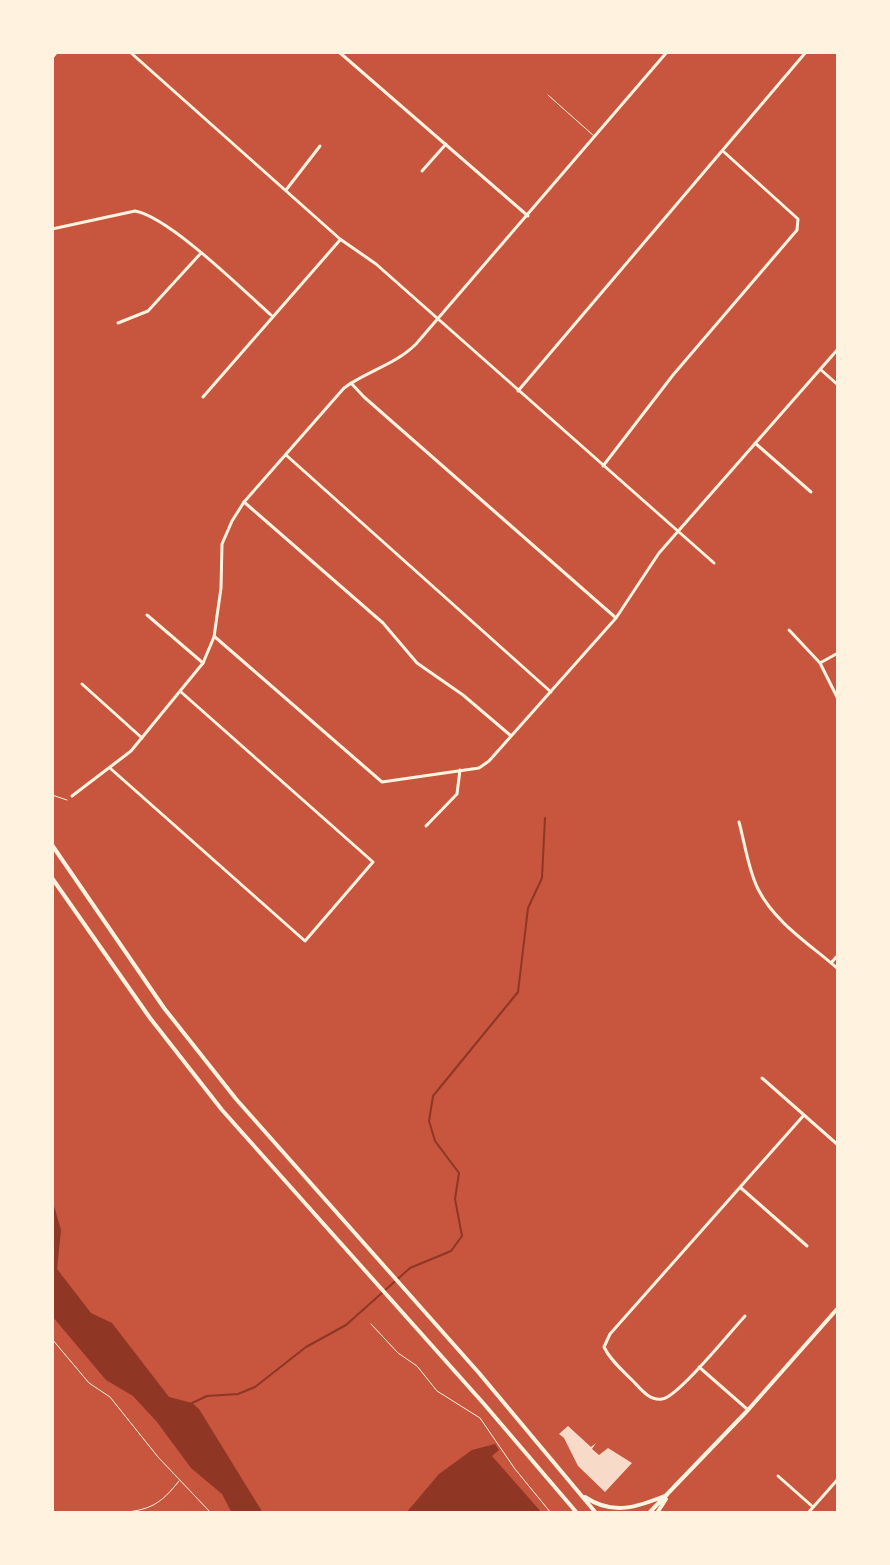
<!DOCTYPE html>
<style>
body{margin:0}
#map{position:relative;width:890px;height:1565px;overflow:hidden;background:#c8553d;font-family:"Golos Text",sans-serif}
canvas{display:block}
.frame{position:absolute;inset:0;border:54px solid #fff3e0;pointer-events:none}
</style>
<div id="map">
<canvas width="890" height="1565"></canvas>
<div class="frame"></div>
</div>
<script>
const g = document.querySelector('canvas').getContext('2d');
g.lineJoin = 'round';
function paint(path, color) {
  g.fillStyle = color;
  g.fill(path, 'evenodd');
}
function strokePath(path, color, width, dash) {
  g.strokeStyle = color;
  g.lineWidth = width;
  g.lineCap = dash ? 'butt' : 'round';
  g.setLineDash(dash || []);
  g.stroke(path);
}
const water = new Path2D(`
 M52,1199L61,1230L57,1269L91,1313L112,1323L169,1397L192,1403L199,1409L263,1513H232L222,1494L191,1468L157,1422L133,1396L106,1380L52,1316Z
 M495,1444L499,1450L492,1456L542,1513H406L439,1474L472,1450Z`);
const stream = new Path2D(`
 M192,1403L207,1396L238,1394L255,1387L306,1347L346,1325L410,1268L451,1251L462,1236L455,1199L459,1173L435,1141L429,1121L433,1096L518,992L528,908L542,878L545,818`);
const building = new Path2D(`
 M568,1426L591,1447L596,1443L592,1449L599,1455L608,1448L632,1463L605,1492L578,1466L564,1438L559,1434Z`);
const path = new Path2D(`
 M52,795L67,800
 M371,1324L398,1353L417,1366L437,1391L480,1418L515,1469L551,1513
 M52,1339L89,1383L110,1397L158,1457L211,1513
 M119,1513C150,1510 160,1505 179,1481`);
const service = new Path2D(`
 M548,95L594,136`);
const minor = new Path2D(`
 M130,52L340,239L376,264L714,563
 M339,52L528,216
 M422,171L446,144
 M286,190L320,146
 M52,229L135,211C169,217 243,290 271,315
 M118,323L148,311L201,253
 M820,369L838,385
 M351,383L364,397L616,618
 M518,391L806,52
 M203,397L340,240
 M755,443L811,492
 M286,455L551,692
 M603,466L673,375L797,230L798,219L724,152
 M244,502L383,623L417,663L463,695L510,735
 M147,615L203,663
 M789,630L820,663L838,699
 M215,637L382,782L479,768L489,761L616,618L659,553L838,349
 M820,663L838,653
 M82,684L142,738
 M111,769L305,941L373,862L181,692
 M739,822C745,844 748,869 758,889C775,923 811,945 838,969
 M426,826L457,794L460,770
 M831,963L838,955
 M762,1078L838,1145
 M741,1188L807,1246
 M745,1316C732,1330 677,1398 662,1399C649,1401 640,1388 632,1380C622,1370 610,1360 604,1347L610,1334L804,1115
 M699,1367L747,1409
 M778,1476L813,1507
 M808,1513L838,1479`);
const tertiary = new Path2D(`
 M72,796L131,751L203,663L214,637L221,588L222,544L232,521L244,502L344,388C367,371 395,365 416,344L667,52`);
const secondary = new Path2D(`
 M52,57L56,52
 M52,845L164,1008L236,1099L479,1373L596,1513
 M52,878L150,1018L222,1110L484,1404L577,1513
 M585,1497C613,1516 638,1507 667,1495
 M649,1513L748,1410L838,1308
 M657,1513L666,1499`);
paint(water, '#8f3625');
strokePath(stream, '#8f3625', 2);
paint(building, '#f7dbc8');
strokePath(path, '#fff3e0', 1);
strokePath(service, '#fff3e0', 1);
strokePath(minor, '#fff3e0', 3);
strokePath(tertiary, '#fff3e0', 3);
strokePath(secondary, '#fff3e0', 4);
</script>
